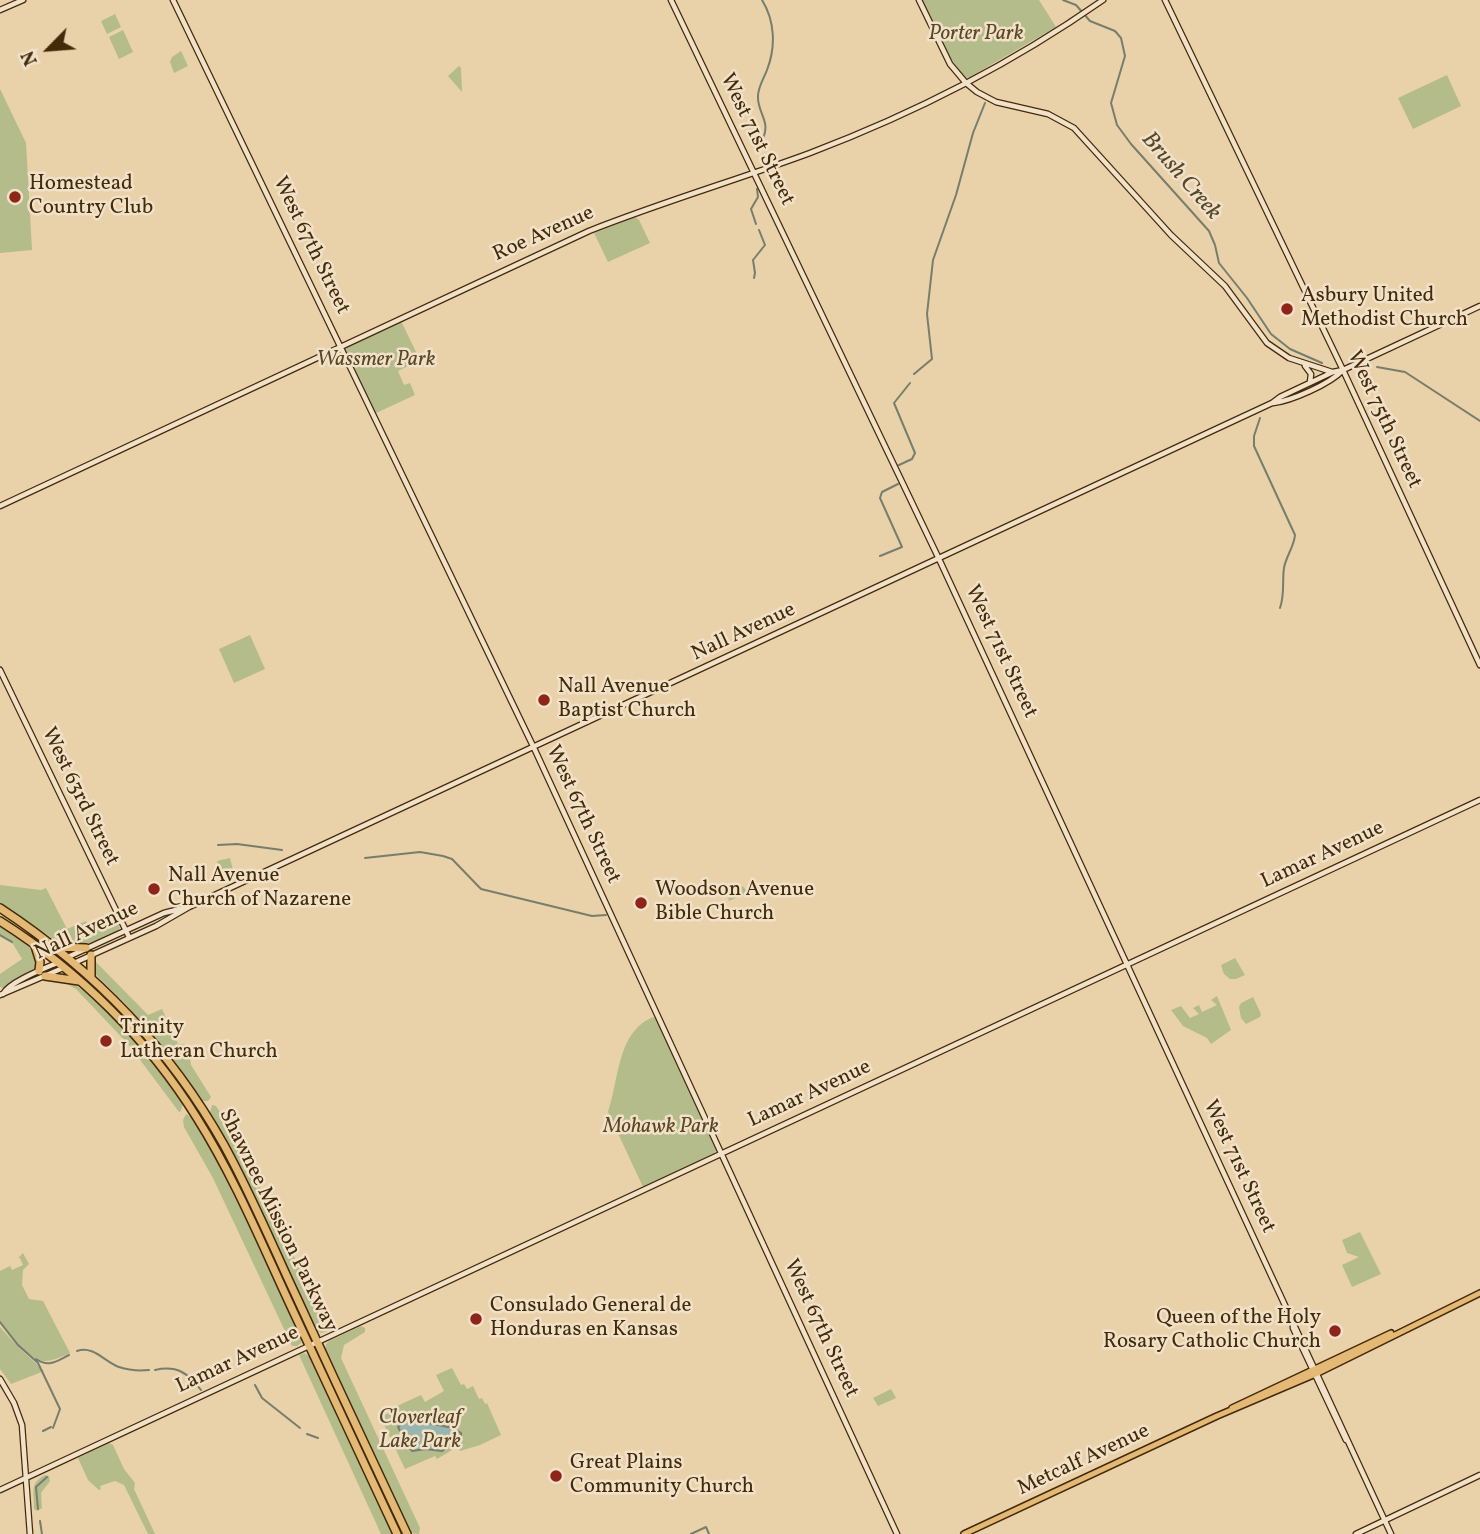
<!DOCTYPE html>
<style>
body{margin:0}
#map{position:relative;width:1480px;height:1534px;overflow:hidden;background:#e9d1aa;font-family:Vollkorn,serif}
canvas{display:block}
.north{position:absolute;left:14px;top:14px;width:70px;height:70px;-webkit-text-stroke:5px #f1e1c8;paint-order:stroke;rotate:245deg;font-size:19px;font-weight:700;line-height:28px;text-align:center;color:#432b0a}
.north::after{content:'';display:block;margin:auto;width:24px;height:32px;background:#432b0a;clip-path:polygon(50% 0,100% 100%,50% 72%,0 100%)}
</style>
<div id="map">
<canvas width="1480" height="1534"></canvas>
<div class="north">N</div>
</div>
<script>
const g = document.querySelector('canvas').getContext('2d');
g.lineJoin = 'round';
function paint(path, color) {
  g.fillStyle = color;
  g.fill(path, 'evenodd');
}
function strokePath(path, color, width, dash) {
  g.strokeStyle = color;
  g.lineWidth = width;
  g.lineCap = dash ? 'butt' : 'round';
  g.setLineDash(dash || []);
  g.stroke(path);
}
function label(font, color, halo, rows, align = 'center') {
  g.font = font + ' Vollkorn,serif';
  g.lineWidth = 5;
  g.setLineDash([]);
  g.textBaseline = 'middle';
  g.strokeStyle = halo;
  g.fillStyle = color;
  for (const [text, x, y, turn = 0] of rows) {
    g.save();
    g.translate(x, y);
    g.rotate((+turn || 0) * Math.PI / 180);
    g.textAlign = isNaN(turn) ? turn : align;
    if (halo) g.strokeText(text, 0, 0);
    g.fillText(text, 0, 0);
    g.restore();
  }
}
const green = new Path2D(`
 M922,0H1039L1056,27L970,77L965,78L951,59Z
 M115,14L121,27L107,34L101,21Z
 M123,30L133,52L119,59L109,37Z
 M181,51L188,66L174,73L170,62L172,57Z
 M459,66L461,68L462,92L448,76Z
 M1447,75L1461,106L1413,129L1398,98Z
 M0,89L26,143L32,250L0,253Z
 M635,217L639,220L650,243L608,262L594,233Z
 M401,321L420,360L398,371L404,385L410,383L415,395L374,414L344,351L346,347Z
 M250,635L265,669L234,683L219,649Z
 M230,858L234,874L221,878L217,861Z
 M0,885L41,890L46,888L67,929L86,921L91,932L117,920L120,928L115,933L88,944L78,946L61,944L0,903Z
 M738,885L744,887L747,893L729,901L727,893Z
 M0,926L31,947L38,965L35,971L4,988L0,987V974L22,959L13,944L0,936Z
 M1235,958L1245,975L1236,979H1230L1224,974L1221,965Z
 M95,961L148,1015L162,1009L178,1044L188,1045L191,1065L211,1097L208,1101H202L159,1042L124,1002L94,973Z
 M67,981C97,990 165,1076 183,1104L181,1111L179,1112L129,1045L76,989L67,984Z
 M1217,996L1231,1030L1211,1044L1207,1038L1183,1026L1171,1010L1181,1006L1190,1018L1199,1014L1193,1008L1199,1005L1202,1012L1217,1005L1211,1000Z
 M1253,997L1261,1014L1260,1017L1246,1024L1241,1018L1239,1007L1241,1003Z
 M115,1006C144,1036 171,1066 194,1101C229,1156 254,1215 282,1273L235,1179L202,1119L113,1008Z
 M654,1017L656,1019L716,1150L715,1153L643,1187L608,1112C619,1081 617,1030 654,1017Z
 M212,1105L216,1106L231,1129L330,1330L321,1333L315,1329L240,1169L210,1113Z
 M186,1114C207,1122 285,1304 301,1337V1343L297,1346H292L213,1178L184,1127L183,1120Z
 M1360,1232L1381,1274L1352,1287L1342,1265L1359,1257L1347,1253L1342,1240Z
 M23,1253L29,1264L23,1270L22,1285L29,1299L43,1301L70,1353C43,1365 40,1364 17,1346L44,1371L11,1384L0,1369V1327L16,1345L0,1324V1271L10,1266L12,1270L23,1265L20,1258H18Z
 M361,1326L365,1328V1332L344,1345L341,1358L420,1528L419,1534L411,1533L404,1520L325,1349L326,1344L329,1341Z
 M304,1353L309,1356L392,1534H381L299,1355Z
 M452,1368L461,1385L464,1384L467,1389L473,1386L479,1399L482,1398L485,1404L487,1403L501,1435L480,1445L460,1451L457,1447L437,1459L435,1456L405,1469L379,1414L382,1413L384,1415L398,1409L397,1406L421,1395L425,1402L444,1391L436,1375Z
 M891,1389L896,1398L878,1406L873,1398Z
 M109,1443L113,1445L124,1469L135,1483L134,1489L155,1534H148L124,1485L115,1481L100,1486L101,1489L99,1490L88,1480L78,1458Z
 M45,1475L49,1476L50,1481L41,1493L42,1508L37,1511L34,1509C35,1494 28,1484 45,1475Z`);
const water = new Path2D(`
 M408,1419L453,1428L461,1433V1436H457L452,1444L442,1451L426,1449L412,1451L408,1446L398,1427Z`);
const stream = new Path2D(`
 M762,0C775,21 776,47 767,70C764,78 758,87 758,96C757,112 771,122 763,138
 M1063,0L1076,5L1090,21L1115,31L1121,38L1125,56L1111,103L1117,125L1131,144L1209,231L1215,245L1219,263L1247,298L1271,334L1290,349L1322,363
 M756,224L751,209L758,197L757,189
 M754,278L755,273L753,260L765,245L759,230
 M1377,367L1405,372L1480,421
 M914,374L932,359L927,314L933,260L956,195L973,133L985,103
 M1260,418L1254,436V446L1295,535C1294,547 1286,556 1284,568C1282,581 1285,594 1280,608
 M899,465L912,459L915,453L894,403L910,383
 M880,556L902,547L880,498L882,492L898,484
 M218,845L237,844L282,850
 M365,858L420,852L443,856L452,859L481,889L592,916L606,915
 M0,935L12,942
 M0,1322L18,1345L38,1363L60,1409L53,1428
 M77,1351C93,1345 105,1362 119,1367C128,1370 139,1371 149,1370
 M36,1359C49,1368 57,1361 69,1355
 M155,1370C177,1365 188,1373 201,1390
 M255,1385L262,1398L300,1428
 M43,1431L51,1427
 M307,1434L318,1438
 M38,1509L36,1487L47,1477
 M40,1521L42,1534
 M691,1534L706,1527L709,1534`);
const secondary = new Path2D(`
 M173,0L534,748L897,1534
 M671,0L939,559L1391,1534
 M919,0L950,64L966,83L977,92L996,102L1048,114L1074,128L1171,235L1225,286L1267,343L1289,358L1332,372
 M1165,0L1343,370L1480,665
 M0,10L23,0
 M1305,366L1311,374L1310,382
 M1273,403C1291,401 1330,384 1343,370
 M0,506L589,231C662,202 737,180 810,153C913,114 1013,63 1103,0
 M0,670L129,937
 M68,957L164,913L188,907
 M74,963L156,926L189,907L1272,403L1280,397L1333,372L1343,370L1480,306
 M3,994C9,982 43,969 57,963
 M0,995L63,968
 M1293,1322V1328L1346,1440
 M0,1379L14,1403L22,1425L30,1534
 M0,1490L1480,800
 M1356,1534L1480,1475`);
const primary = new Path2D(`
 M1232,1408L1391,1333
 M964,1534L1217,1416L1318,1373L1480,1293`);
const highway = new Path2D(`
 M0,908C93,969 169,1047 224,1145C251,1194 273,1247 297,1298C333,1377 370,1455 407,1534
 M0,921C79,971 148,1039 197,1118C236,1180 263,1247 294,1313C328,1387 363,1460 397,1534
 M35,946L40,962L39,971
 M57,947L86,948
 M45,976L79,981
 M91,976V955`);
const markers = [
 [15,197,7,"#8f2418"],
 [1287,309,7,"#8f2418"],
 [544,700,7,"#8f2418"],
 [154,889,7,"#8f2418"],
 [641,903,7,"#8f2418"],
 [106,1041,7,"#8f2418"],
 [476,1319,7,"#8f2418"],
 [1335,1331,7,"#8f2418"],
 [556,1476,7,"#8f2418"]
];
const parkNames = [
 ["Porter Park",976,35],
 ["Wassmer Park",376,361],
 ["Mohawk Park",661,1128],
 ["Cloverleaf",420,1419],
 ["Lake Park",420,1443]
];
const streetNames = [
 ["West 71st Street",756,140,64],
 ["Roe Avenue",544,235,-24],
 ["West 67th Street",310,246,64],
 ["West 75th Street",1383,420,65],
 ["Nall Avenue",744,633,-25],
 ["West 71st Street",1000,652,65],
 ["West 63rd Street",79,797,64],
 ["West 67th Street",582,815,65],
 ["Lamar Avenue",1323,856,-25],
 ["Nall Avenue",87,932,-25],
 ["Lamar Avenue",810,1095,-25],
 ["West 71st Street",1238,1167,65],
 ["Shawnee Mission Parkway",277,1221,64],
 ["West 67th Street",820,1329,65],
 ["Lamar Avenue",238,1361,-25],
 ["Metcalf Avenue",1084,1461,-25]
];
const poiNames = [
 ["Homestead",29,185],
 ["Country Club",29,209],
 ["Asbury United",1301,297],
 ["Methodist Church",1301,321],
 ["Nall Avenue",558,688],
 ["Baptist Church",558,712],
 ["Nall Avenue",168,877],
 ["Church of Nazarene",168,901],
 ["Woodson Avenue",655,891],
 ["Bible Church",655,915],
 ["Trinity",120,1029],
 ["Lutheran Church",120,1053],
 ["Consulado General de",490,1307],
 ["Honduras en Kansas",490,1331],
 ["Queen of the Holy",1321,1319,"right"],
 ["Rosary Catholic Church",1321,1343,"right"],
 ["Great Plains",570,1464],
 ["Community Church",570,1488]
];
const waterNames = [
 ["Brush Creek",1180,177,49]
];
paint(green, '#b4bc8b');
paint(water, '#98b6ae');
strokePath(water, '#767e6c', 2);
strokePath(stream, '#767e6c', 2);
strokePath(secondary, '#432b0a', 7);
strokePath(primary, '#432b0a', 8);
strokePath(highway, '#432b0a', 10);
strokePath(secondary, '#f1e1c8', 4.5);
strokePath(primary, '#e4b875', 5);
strokePath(highway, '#e4b875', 7);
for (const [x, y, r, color] of markers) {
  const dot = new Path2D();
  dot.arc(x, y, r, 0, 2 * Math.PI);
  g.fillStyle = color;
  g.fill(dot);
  strokePath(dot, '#f1e1c8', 2.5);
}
label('italic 21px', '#5a4824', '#f1e1c8', parkNames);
label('21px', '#432b0a', '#f1e1c8', streetNames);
label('21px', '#432b0a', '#f1e1c8', poiNames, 'left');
label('italic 23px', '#54472b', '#f1e1c8', waterNames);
</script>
